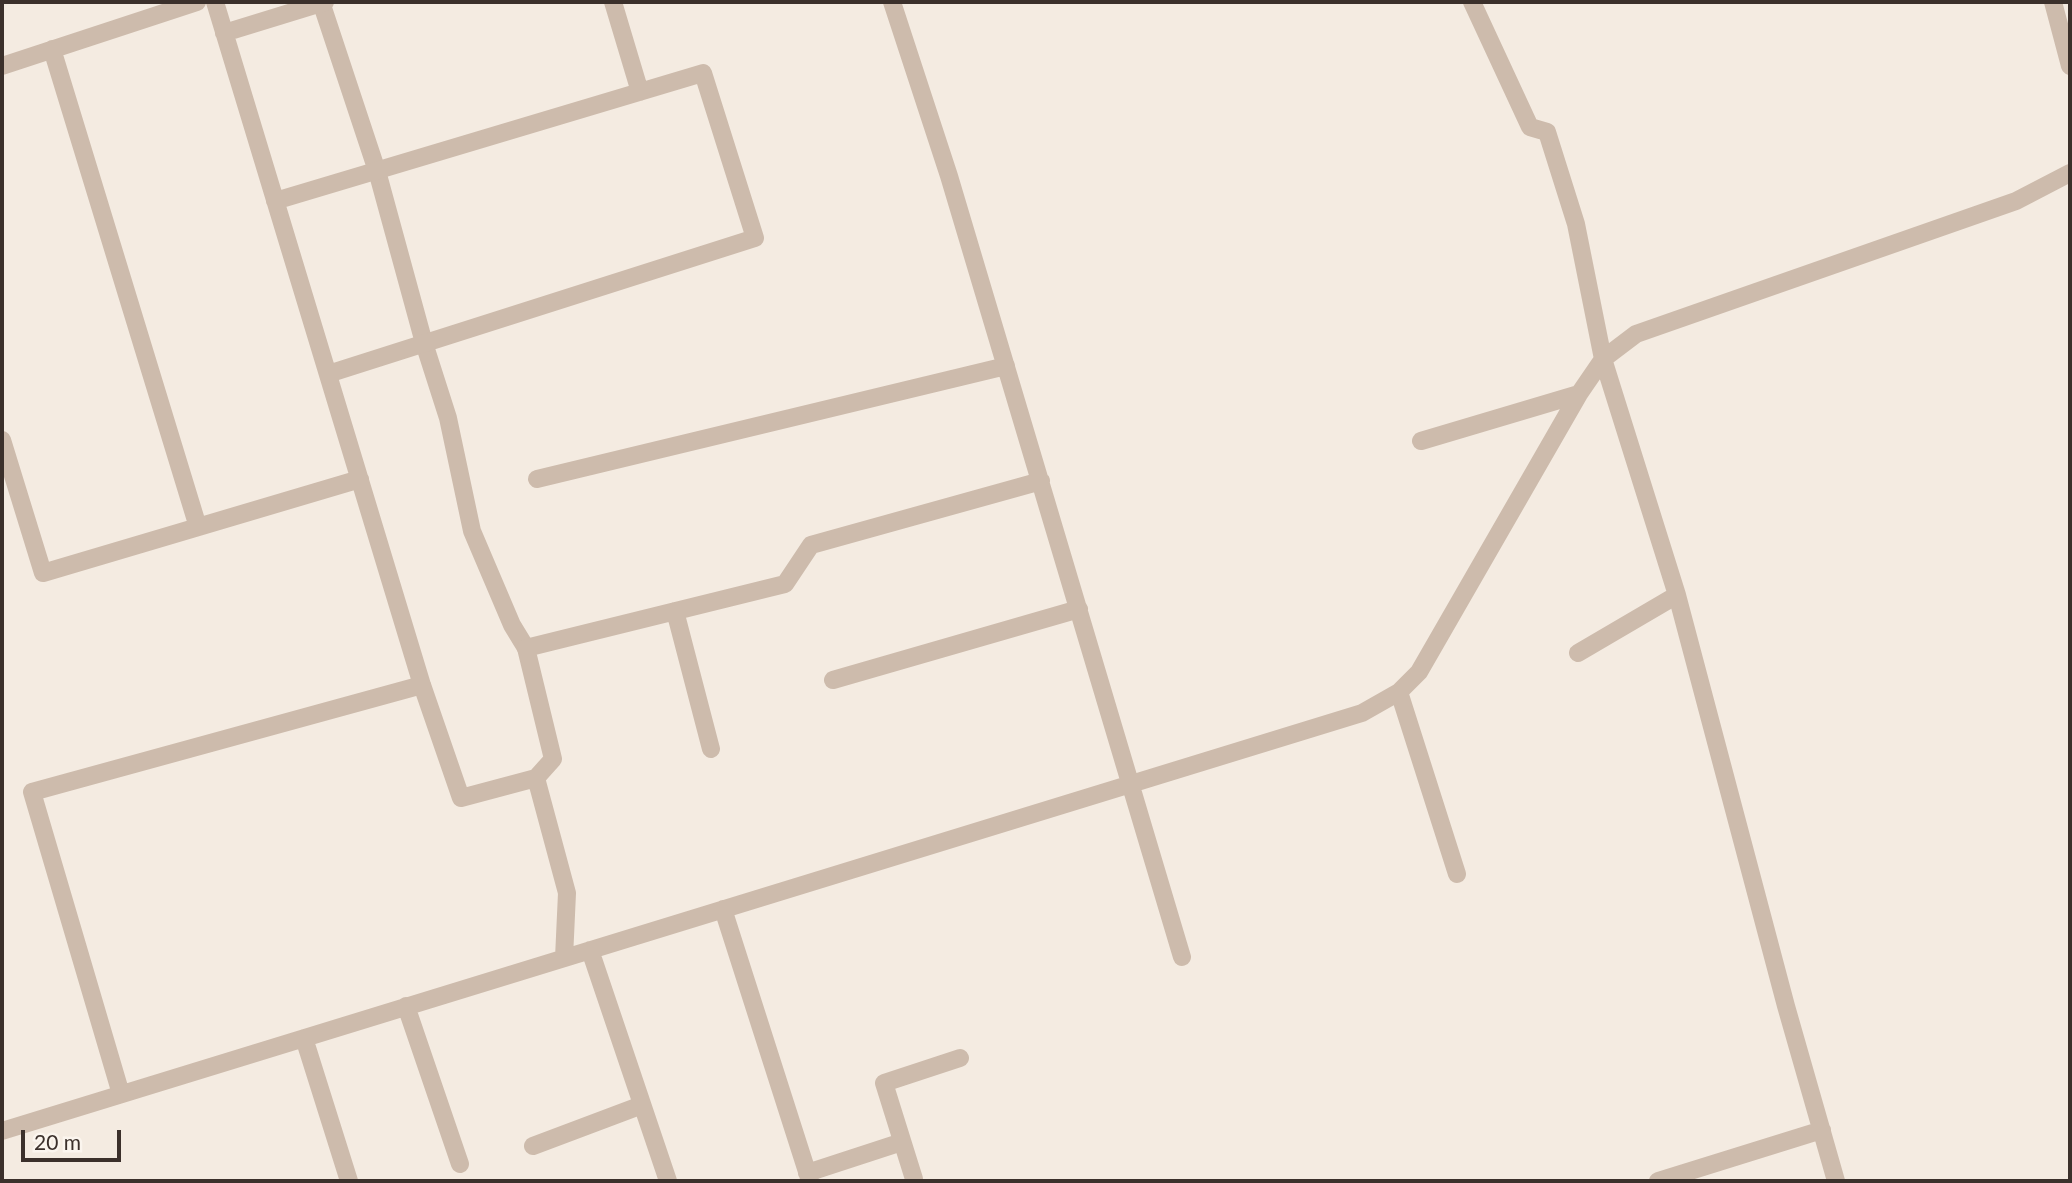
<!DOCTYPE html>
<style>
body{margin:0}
#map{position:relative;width:2072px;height:1183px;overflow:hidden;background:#f4ebe1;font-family:Lato,sans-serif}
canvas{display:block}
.frame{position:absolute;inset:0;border:4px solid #3b302b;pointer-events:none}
.scale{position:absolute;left:21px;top:1130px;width:100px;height:32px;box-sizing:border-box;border:4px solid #3b302b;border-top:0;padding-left:9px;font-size:21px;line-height:24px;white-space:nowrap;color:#3b302b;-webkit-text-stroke:5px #fbf5ee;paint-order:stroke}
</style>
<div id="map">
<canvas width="2072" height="1183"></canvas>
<div class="frame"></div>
<div class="scale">20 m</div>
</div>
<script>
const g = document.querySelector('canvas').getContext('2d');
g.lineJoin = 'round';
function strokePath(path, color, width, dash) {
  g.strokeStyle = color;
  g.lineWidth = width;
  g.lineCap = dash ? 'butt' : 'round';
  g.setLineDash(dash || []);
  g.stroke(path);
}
const service = new Path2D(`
 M321,2L377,171L424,343L448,418L472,531L512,625L526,648`);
const minor = new Path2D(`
 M215,2L422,685L461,798L536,778L567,893L564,958
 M613,2L640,92
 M892,2L949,176L1182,957
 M1472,2L1530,127L1547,132L1576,224L1603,359L1677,595L1786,1006L1836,1181
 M2053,2L2070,66
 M224,33L325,2
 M52,49L198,527
 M2,66L197,2
 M275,201L703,73L755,238L328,374
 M2,440L43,573L360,479
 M1421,441L1579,394
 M537,479L1006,366
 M675,611L711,749
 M1578,653L1677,595
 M833,680L1079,609
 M1399,692L1457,874
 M536,778L553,759L526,648L785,584L811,545L1041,481
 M723,909L810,1181
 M590,950L668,1181
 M406,1006L460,1164
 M304,1038L349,1181
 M121,1094L32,792L422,685
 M2,1131L1362,713L1399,692L1419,672L1579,394L1603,359L1636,334L2016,201L2070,173
 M533,1146L642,1105
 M807,1173L902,1142
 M914,1179L884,1083L960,1058
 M1658,1181L1822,1130`);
strokePath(service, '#cdbbac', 18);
strokePath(minor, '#cdbbac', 18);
</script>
